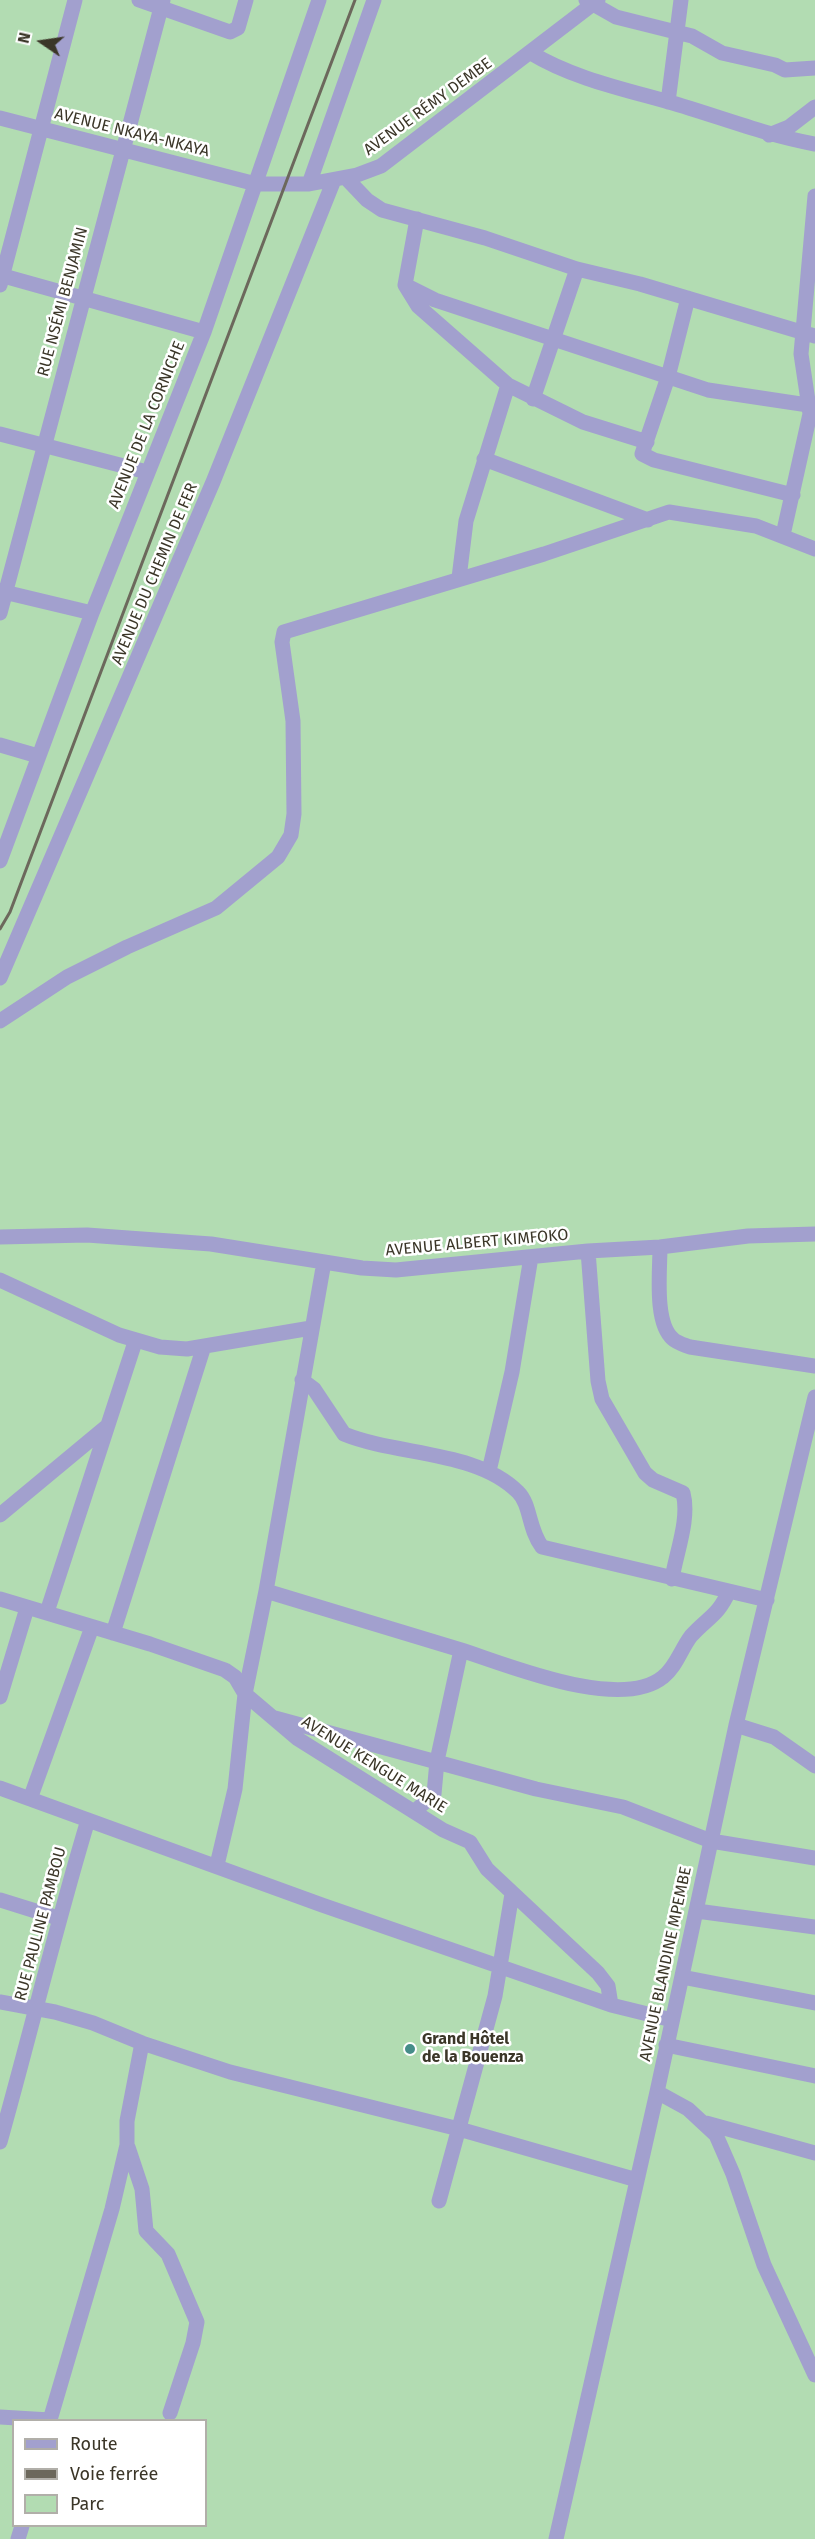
<!DOCTYPE html>
<meta charset="utf-8">
<style>
body{margin:0}
#map{position:relative;width:815px;height:2539px;overflow:hidden;background:#fefbf4;font-family:"Fira Sans",sans-serif}
canvas{display:block}
.legend{position:absolute;left:12px;top:2419px;width:195px;height:108px;box-sizing:border-box;background:#fff;border:2px solid #b1afa9;margin:0;padding:8px 10px;list-style:none;font-size:18px;color:#3b3628}
.legend li{display:flex;align-items:center;gap:12px;height:30px}
.legend b{width:30px;border:2px solid #b1afa9}
.north{position:absolute;left:12px;top:12px;width:60px;height:60px;-webkit-text-stroke:4px #fff;paint-order:stroke;rotate:283deg;font-size:16px;font-weight:700;line-height:24px;text-align:center;color:#3b3628}
.north::after{content:'';display:block;margin:auto;width:21px;height:27px;background:#3b3628;clip-path:polygon(50% 0,100% 100%,50% 72%,0 100%)}
</style>
<div id="map">
<canvas width="815" height="2539"></canvas>
<ul class="legend">
<li><b style="height:8px;background:#a2a0ce"></b>Route</li>
<li><b style="height:8px;background:#6c685c"></b>Voie ferrée</li>
<li><b style="height:16px;background:#b2dcb2"></b>Parc</li>
</ul>
<div class="north">N</div>
</div>
<script>
const g = document.querySelector('canvas').getContext('2d');
g.lineJoin = 'round';
function paint(path, color) {
  g.fillStyle = color;
  g.fill(path, 'evenodd');
}
function strokePath(path, color, width, dash) {
  g.strokeStyle = color;
  g.lineWidth = width;
  g.lineCap = dash ? 'butt' : 'round';
  g.setLineDash(dash || []);
  g.stroke(path);
}
function label(font, color, halo, rows, align = 'center') {
  g.font = font + ' "Fira Sans",sans-serif';
  g.lineWidth = 5;
  g.setLineDash([]);
  g.textBaseline = 'middle';
  g.strokeStyle = halo;
  g.fillStyle = color;
  for (const [text, x, y, turn = 0] of rows) {
    g.save();
    g.translate(x, y);
    g.rotate((+turn || 0) * Math.PI / 180);
    g.textAlign = isNaN(turn) ? turn : align;
    if (halo) g.strokeText(text, 0, 0);
    g.fillText(text, 0, 0);
    g.restore();
  }
}
const green = new Path2D(`
 M0,0H815V2539H0ZM14,2420H206V2526H14Z`);
const minor = new Path2D(`
 M139,0L230,32L238,28L246,0
 M586,0L616,17L692,36L722,53L775,65L785,70L815,68
 M531,53C572,78 623,89 669,102C718,116 765,135 815,144
 M668,102L681,0
 M0,118L256,184H309L357,175L381,166L598,0
 M769,135L789,127L815,107
 M346,178L367,200L382,210L485,238L577,269L640,284L815,336
 M309,184L374,0
 M417,219L405,285L418,306L508,385L583,422L647,442
 M0,275L204,332
 M0,285L75,0
 M405,285L435,300L708,390L815,406
 M688,298L668,377L642,454L654,460L793,495
 M533,399L577,269
 M0,434L147,472
 M484,459L648,520
 M783,535L810,414L801,354L815,196
 M459,578L466,521L508,385
 M0,591L92,613
 M0,613L163,0
 M0,745L38,756
 M0,861L92,613L204,332L319,0
 M0,978L213,482L334,180
 M0,1021L67,977L127,947L216,908L278,857L291,835L294,814L293,721L282,642L284,632L544,554L669,512L756,526L815,549
 M0,1237L87,1235L211,1244L362,1268L396,1270L588,1251L660,1247L748,1236L815,1234
 M660,1247C660,1271 654,1323 673,1339C677,1343 685,1345 690,1347L815,1366
 M588,1251L598,1381L602,1399L645,1473L653,1480L683,1493C690,1519 676,1553 672,1579
 M0,1280L119,1335L160,1347L187,1349L311,1328
 M302,1380L314,1389L344,1434C398,1456 476,1450 518,1492C531,1505 528,1528 542,1547L767,1600
 M489,1471L512,1372L531,1257
 M0,1515L106,1427
 M266,1591L461,1650L437,1761L434,1794L415,1811
 M0,1599L150,1644L225,1670L235,1677L245,1694L298,1739L443,1830L470,1842L487,1869L598,1973L608,1986L611,2005
 M47,1612L135,1342
 M113,1633L204,1346
 M461,1650C508,1665 620,1712 663,1677C676,1667 681,1649 691,1636C708,1617 718,1616 729,1591
 M0,1697L27,1608
 M275,1718L536,1789L623,1807L711,1841L815,1858
 M736,1725L774,1737L815,1766
 M0,1788L322,1905L611,2005L672,2020
 M30,1799L92,1627
 M217,1865L235,1789L245,1694L266,1591L324,1262
 M0,1900L58,1918
 M697,1911L815,1927
 M682,1977L815,2003
 M0,2002L55,2012L93,2023L142,2043L230,2072L459,2129L637,2180
 M666,2045L815,2076
 M657,2092L688,2109L716,2135L733,2174L764,2265L815,2375
 M706,2123L815,2153
 M0,2142C30,2035 56,1926 88,1820
 M128,2147L142,2189L146,2231L168,2254L197,2322L193,2343L170,2413
 M439,2201L495,1996L512,1894
 M0,2417L50,2420
 M50,2420L112,2209L127,2145V2121L142,2043
 M18,2539L22,2526
 M556,2539L657,2092L736,1725L815,1397`);
const rail = new Path2D(`
 M0,929L10,912L355,0`);
const markers = [
 [410,2049,6,"#468d89"]
];
const streetNames = [
 ["AVENUE RÉMY DEMBE",428,107,-36],
 ["AVENUE NKAYA-NKAYA",132,133,14],
 ["RUE NSÉMI BENJAMIN",63,302,-75],
 ["AVENUE DE LA CORNICHE",147,425,-68],
 ["AVENUE DU CHEMIN DE FER",155,574,-67],
 ["AVENUE ALBERT KIMFOKO",477,1243,-5],
 ["AVENUE KENGUE MARIE",374,1765,32],
 ["RUE PAULINE PAMBOU",41,1924,-75],
 ["AVENUE BLANDINE MPEMBE",666,1964,-78]
];
const poiNames = [
 ["Grand Hôtel",422,2040],
 ["de la Bouenza",422,2058]
];
paint(green, '#b2dcb2');
strokePath(minor, '#a2a0ce', 15);
strokePath(rail, '#6c685c', 3);
for (const [x, y, r, color] of markers) {
  const dot = new Path2D();
  dot.arc(x, y, r, 0, 2 * Math.PI);
  g.fillStyle = color;
  g.fill(dot);
  strokePath(dot, '#fff', 2);
}
label('16px', '#3b3628', '#fff', streetNames);
label('bold 16px', '#3b3628', '#fff', poiNames, 'left');
</script>
